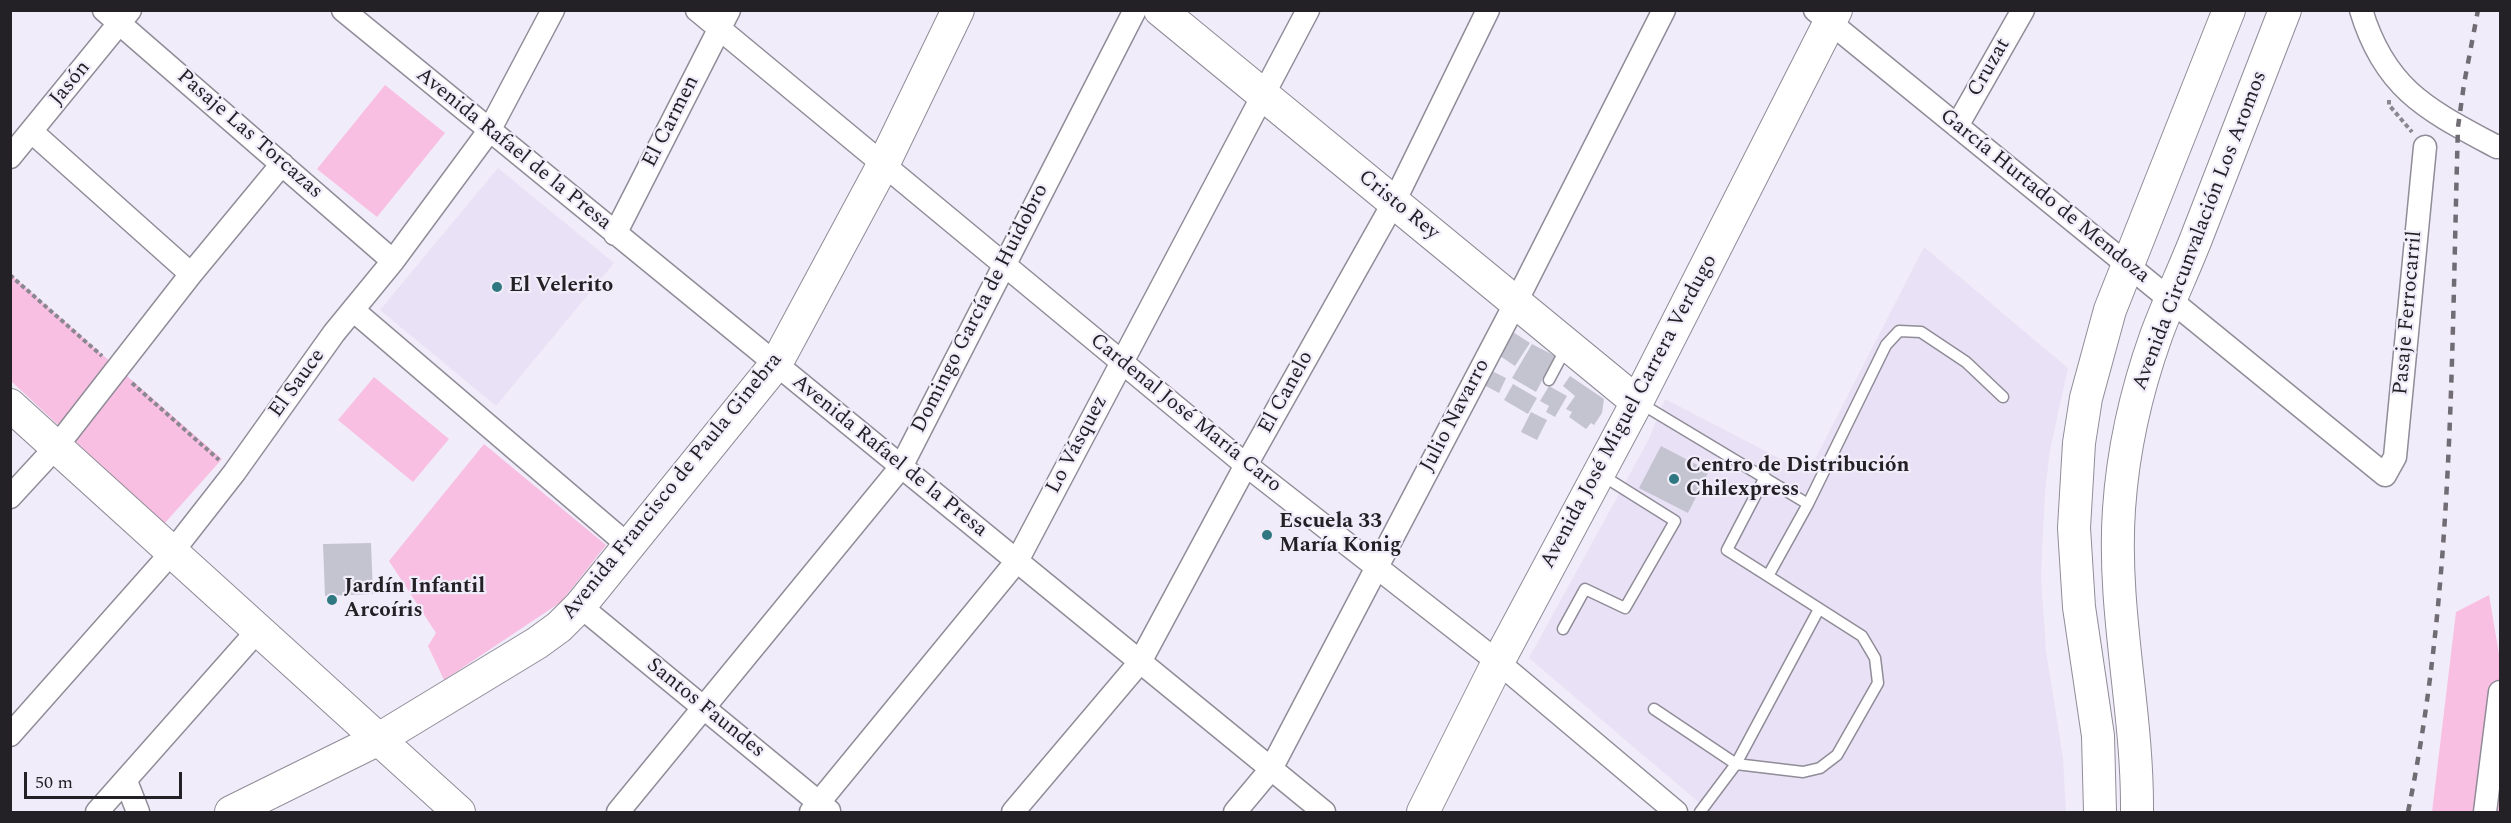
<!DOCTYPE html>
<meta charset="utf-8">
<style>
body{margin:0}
#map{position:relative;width:2511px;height:823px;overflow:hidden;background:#f1ecf9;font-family:Spectral,serif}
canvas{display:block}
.frame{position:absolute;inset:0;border:12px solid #232126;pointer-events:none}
.scale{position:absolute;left:24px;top:772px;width:158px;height:27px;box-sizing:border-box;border:3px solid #232126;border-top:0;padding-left:8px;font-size:18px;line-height:21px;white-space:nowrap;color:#232126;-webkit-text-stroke:4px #f1ecf9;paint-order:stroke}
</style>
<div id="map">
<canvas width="2511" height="823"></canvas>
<div class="frame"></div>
<div class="scale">50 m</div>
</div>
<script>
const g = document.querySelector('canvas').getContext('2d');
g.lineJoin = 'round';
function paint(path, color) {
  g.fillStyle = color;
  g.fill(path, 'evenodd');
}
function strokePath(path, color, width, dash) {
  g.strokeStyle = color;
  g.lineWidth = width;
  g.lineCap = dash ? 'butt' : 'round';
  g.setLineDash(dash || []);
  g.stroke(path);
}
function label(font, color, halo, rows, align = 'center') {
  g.font = font + ' Spectral,serif';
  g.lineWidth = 4.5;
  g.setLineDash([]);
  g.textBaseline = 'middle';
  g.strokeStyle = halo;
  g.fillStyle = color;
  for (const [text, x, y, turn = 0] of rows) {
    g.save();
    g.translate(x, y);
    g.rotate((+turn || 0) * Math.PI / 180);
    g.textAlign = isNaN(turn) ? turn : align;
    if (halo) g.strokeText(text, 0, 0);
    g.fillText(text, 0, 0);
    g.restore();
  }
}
const built = new Path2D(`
 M498,168L614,263L496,406L380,310Z
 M1924,247L2068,368L2050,450L2045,492L2041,575L2046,651L2063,758L2066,812H1710L1529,658L1649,439L1665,399L1808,473Z`);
const green = new Path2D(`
 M385,85L445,133L377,217L317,169Z
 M10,274L222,459L164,524L11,381Z
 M374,377L449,439L413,482L338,420Z
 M484,444L606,545L561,602L444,680L428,646L436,633L389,561Z
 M2489,595L2500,660V812H2432L2456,612Z`);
const building = new Path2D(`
 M1513,332L1530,343L1515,366L1497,354Z
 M1532,344L1555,356L1536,392L1512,378Z
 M1490,370L1506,378L1499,393L1482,384Z
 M1570,376L1604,399L1602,413L1594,425L1591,423L1586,429L1569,417L1572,412L1566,409L1575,396L1563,386Z
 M1513,384L1537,398L1528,414L1504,400Z
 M1549,386L1567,396L1555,417L1546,412L1549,406L1540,401Z
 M1531,412L1547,420L1537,440L1521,432Z
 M1661,446L1709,471L1688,513L1639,488Z
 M371,543L373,594L325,596L323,544Z`);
const path = new Path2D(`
 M2389,100V105L2412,132
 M10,275L102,356
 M132,383L219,460`);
const lane = new Path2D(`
 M1549,380L1566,348
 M1640,403L1808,504L1768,576L1862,636L1875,658L1878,683L1837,755L1820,768L1803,772L1736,764L1654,709
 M1765,477L1727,550L1768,576
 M1808,504L1886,345L1899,331L1921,332L1966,362L2003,397
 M1563,629L1585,589L1625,608L1675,521L1600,474
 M1700,812L1736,764L1819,609`);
const street = new Path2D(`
 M104,10L393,261
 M343,10L1324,812
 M697,10L1246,465L1498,662L1676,812
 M1815,10L2385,475L2395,457L2425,147
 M2361,10C2385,90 2428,110 2497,147L2500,146
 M1957,126L2023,10
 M32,132L191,274
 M10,157L130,10
 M615,234L729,10
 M353,310L629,546
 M10,497L57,446L191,274L282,164
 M580,606L829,811
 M10,735L173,551L234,473L334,333L393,261L489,131L553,10
 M126,781L138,812
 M97,812L259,629
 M618,812L901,467L1135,10
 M811,812L1017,561L1308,10
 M1013,812L1140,662L1246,465L1394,202L1488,10
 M1235,812L1271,769L1516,302L1664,10
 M2485,812L2500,692`);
const secondary = new Path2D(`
 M1160,10L1637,402
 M10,405L459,812
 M231,812L379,739L537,643L559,627L580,606L776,364L883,165L958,10
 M1423,812L1498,662L1637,402L1836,10
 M2100,812L2098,736L2079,607L2074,528L2079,443L2086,398L2110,310L2229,10
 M2137,812C2138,711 2112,611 2119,509C2123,450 2136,392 2156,336C2168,303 2183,272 2196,239C2225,163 2255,87 2285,10`);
const rail = new Path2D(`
 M2408,812C2454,588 2451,355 2458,127L2464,84L2478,10`);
const markers = [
 [497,287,6,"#307881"],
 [1674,479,6,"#307881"],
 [1267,535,6,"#307881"],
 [332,600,6,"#307881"]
];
const streetNames = [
 ["Cruzat",1990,68,-60],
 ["Jasón",71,84,-51],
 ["El Carmen",672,122,-63],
 ["Pasaje Las Torcazas",249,135,41],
 ["Avenida Rafael de la Presa",513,150,39],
 ["García Hurtado de Mendoza",2044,197,39],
 ["Cristo Rey",1398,206,39],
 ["Avenida Circunvalación Los Aromos",2201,231,-69],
 ["Domingo García de Huidobro",981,309,-63],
 ["Pasaje Ferrocarril",2409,313,-85],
 ["El Sauce",298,384,-54],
 ["El Canelo",1287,393,-61],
 ["Avenida José Miguel Carrera Verdugo",1630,412,-62],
 ["Cardenal José María Caro",1185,414,39],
 ["Julio Navarro",1456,416,-62],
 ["Lo Vásquez",1078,445,-62],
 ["Avenida Rafael de la Presa",889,457,39],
 ["Avenida Francisco de Paula Ginebra",673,487,-51],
 ["Santos Faundes",705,709,39]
];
const poiNames = [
 ["El Velerito",509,287],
 ["Centro de Distribución",1686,467],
 ["Chilexpress",1686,491],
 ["Escuela 33",1279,523],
 ["María Konig",1279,547],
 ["Jardín Infantil",344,588],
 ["Arcoíris",344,612]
];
paint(built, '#e9e1f5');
paint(green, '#f8bfe2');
paint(building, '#c4c4d1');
strokePath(lane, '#908c98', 13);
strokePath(street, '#908c98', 25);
strokePath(secondary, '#908c98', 34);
strokePath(path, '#8b8790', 4, [4.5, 3]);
strokePath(lane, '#fff', 10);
strokePath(street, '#fff', 22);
strokePath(secondary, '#fff', 32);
strokePath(rail, '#706c74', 4.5, [8, 8]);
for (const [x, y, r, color] of markers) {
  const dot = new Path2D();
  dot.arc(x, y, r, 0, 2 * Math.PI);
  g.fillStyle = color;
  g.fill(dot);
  strokePath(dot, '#f1ecf9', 2);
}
label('21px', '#232126', '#f1ecf9', streetNames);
label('bold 21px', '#232126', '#f1ecf9', poiNames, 'left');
</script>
